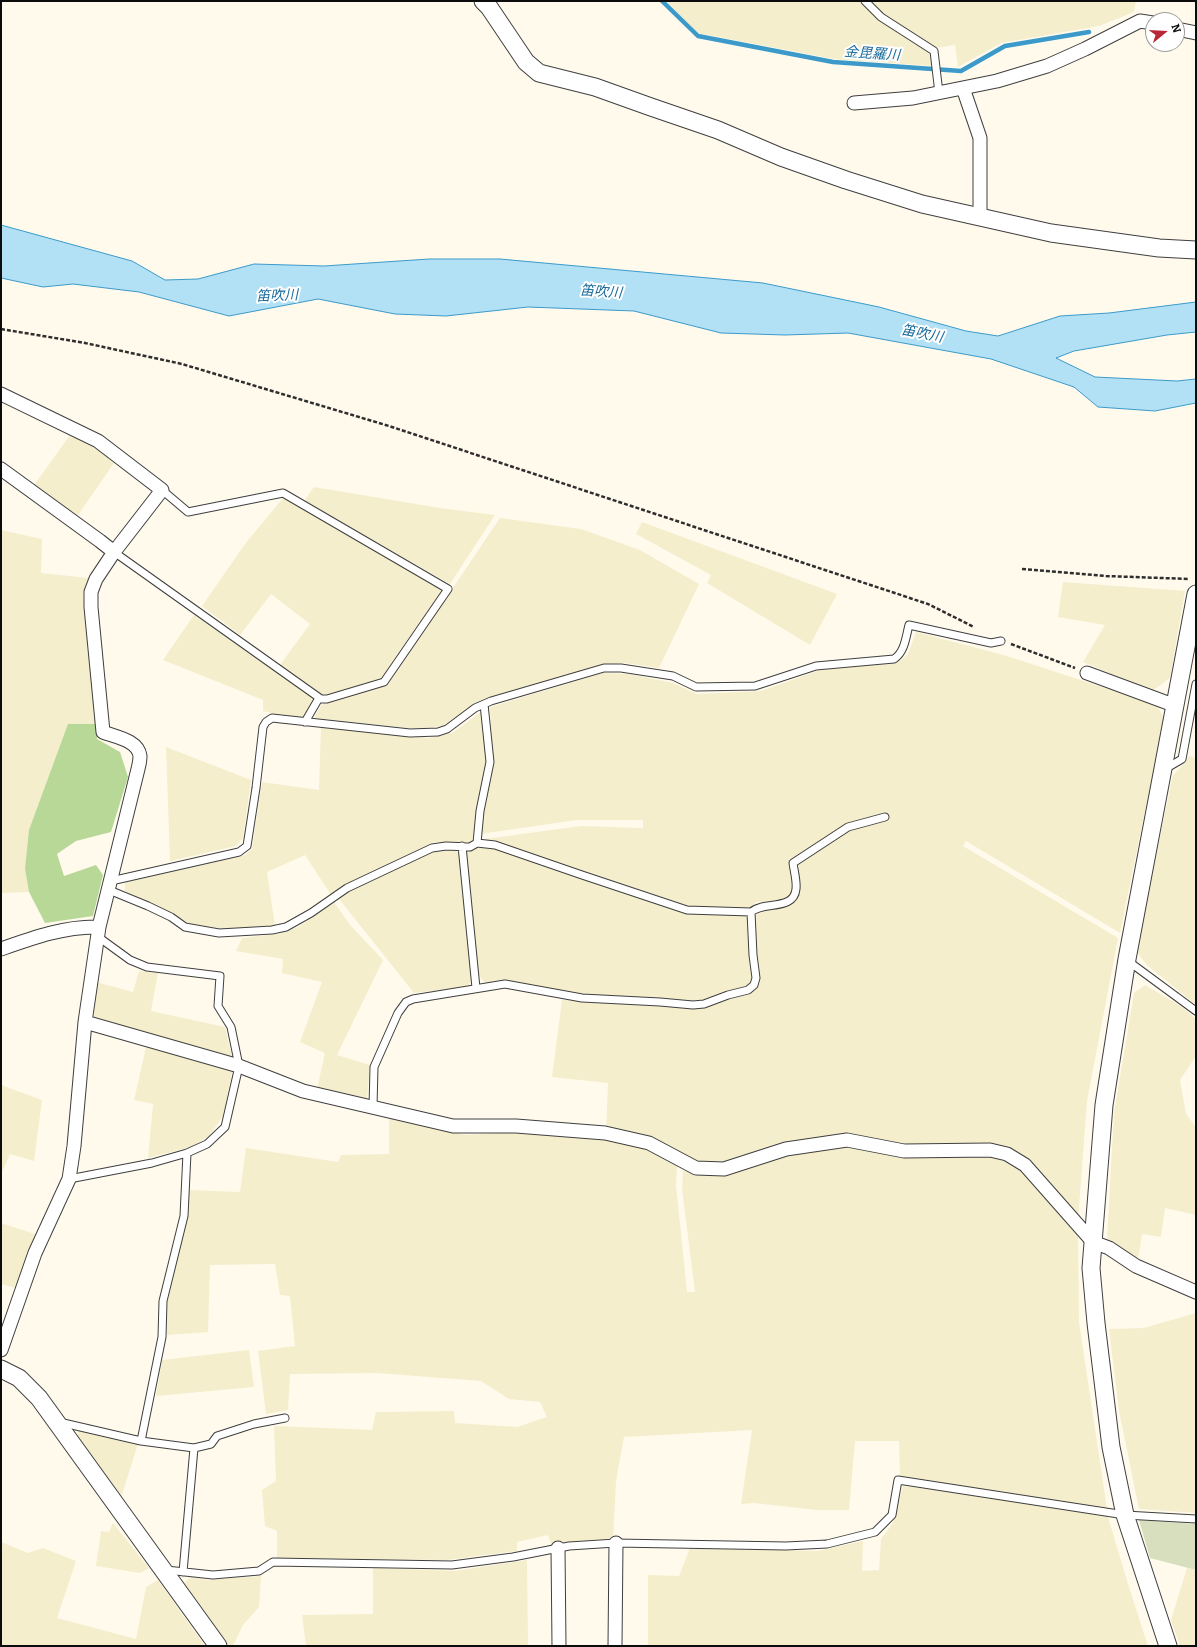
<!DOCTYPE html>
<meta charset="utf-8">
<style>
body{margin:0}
#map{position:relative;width:1197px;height:1647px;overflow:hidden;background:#fffaec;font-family:Bitter,serif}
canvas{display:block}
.frame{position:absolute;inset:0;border:2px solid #0c0c0c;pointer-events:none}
.north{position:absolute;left:1145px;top:12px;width:40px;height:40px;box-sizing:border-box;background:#fff;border:1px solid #9e9e9e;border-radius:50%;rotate:72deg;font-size:11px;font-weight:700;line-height:16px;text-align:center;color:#0c0c0c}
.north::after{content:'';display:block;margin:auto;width:14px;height:18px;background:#b92838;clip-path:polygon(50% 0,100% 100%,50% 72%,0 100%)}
</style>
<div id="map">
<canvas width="1197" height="1647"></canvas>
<div class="frame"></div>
<div class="north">N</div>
</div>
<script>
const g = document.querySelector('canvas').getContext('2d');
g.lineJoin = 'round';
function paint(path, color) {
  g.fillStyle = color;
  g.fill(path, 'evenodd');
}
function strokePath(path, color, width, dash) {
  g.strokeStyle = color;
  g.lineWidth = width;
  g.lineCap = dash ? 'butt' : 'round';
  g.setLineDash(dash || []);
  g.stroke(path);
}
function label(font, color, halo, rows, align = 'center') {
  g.font = font + ' Bitter,"Noto Sans JP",serif';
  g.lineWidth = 4;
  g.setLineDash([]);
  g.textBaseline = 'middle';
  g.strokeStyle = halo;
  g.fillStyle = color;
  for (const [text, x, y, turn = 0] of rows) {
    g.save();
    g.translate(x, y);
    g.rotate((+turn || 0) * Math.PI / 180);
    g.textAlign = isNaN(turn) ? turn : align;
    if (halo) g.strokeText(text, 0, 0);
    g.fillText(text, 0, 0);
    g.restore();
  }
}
const farmland = new Path2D(`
 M666,1H862L877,18L931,53L933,66L834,59L697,33Z
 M872,1H1136L1134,12L1099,26L1001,43L958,67L955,45L936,48L884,14Z
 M70,435L98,450L114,463L76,518L32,488Z
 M314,487L440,508L495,515L450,584L304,501Z
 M283,498L443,589L395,657L382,679L324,696L280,665L310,624L271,594L240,635L202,606L245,544Z
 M500,518L581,529L640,550L699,584L659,668L625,663L605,664L483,699L442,726L415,729L314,718L321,705L388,684Z
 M642,522L837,594L810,645L707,583L711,575L636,534Z
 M1,530L42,539L41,573L89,578L83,596L97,724L25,869L29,892L1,893Z
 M1063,582L1185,591L1170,678L1152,691L1083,662L1105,625L1058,617Z
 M194,615L315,699L302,720L263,711V700L163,660Z
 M916,632L1007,656L1157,705L1166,723L1143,820L1120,933L966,841L963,846L1118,938L1087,1101L1078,1220L1008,1149L904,1147L845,1135L732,1162H696L606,1129L608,1083L552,1077L562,1000L659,1005L699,1009L752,992L760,983L756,956L755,916L760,910L789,905L799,896L797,865L850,830L888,821L886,813L847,824L789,861L792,888L789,895L782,901L756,902L749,909L689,906L485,839L581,826L643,828V820H577L480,834L484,804L493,764L490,707L603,673L630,674L673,683L697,694L761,691L820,670L900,661L908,654Z
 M481,712L487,761L480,789L473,838L469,843L434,842L354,880L331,895L305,855L267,872L275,926L223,929L191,924L125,891V882L245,855L252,849L262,782L319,790L321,727L428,738L452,733Z
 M166,747L251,780L243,838L236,846L170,861Z
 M1189,756L1196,758V1005L1147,965L1136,951L1173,775L1180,768Z
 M481,846L492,848L684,912L743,915L748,918L754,978L749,986L701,1001L693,1002L661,998L583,995L503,980L485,983L478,974L466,851Z
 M445,850H459L471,981L467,987L414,993L339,899L350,890L430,853Z
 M334,902L351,926L383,960L337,1055L370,1065L367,1099L317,1089L325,1053L300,1042L322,982L282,973L283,959L236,951L242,938L278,934L298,927Z
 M139,971L158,973L151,1011L225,1027L232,1057L93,1019L96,982L133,992Z
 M1145,985L1182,1007L1196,1019V1056L1180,1080L1186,1114L1196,1127V1215L1165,1208L1161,1237L1142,1234L1138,1260L1107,1240L1114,1113L1134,993Z
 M147,1043L233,1068L223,1116L209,1136L191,1147L148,1158L153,1104L134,1100Z
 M1,1085L42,1100L34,1161L10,1154L1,1174Z
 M389,1117L465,1135L518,1132L603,1137L648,1147L677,1166L676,1185L687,1292H695L682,1189L683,1171L718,1176L786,1152L843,1142L1003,1157L1022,1168L1078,1232L1079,1322L1107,1509L900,1477L899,1441H855L849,1510H817L754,1503L741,1504L752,1430L624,1437L616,1481L613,1538L551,1544L548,1535L517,1542V1551L447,1560L277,1558V1531L265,1526L262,1490L276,1481L274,1426L372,1430L376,1412L454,1411L455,1423L517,1427L547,1417L540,1402L509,1399L481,1381L377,1373L290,1374L288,1410L266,1414L258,1351L295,1346L290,1296L280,1295L275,1264L210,1265L208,1332L167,1335V1304L175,1266L188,1217L189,1190L240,1192L246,1148L338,1162L341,1155L389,1154Z
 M1,1223L35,1234L16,1288L1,1284Z
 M1196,1313V1513L1139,1509L1119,1411L1109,1329L1144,1328Z
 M249,1350L254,1387L156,1396L162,1360Z
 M78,1429L138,1444L120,1501L78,1437Z
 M903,1486L968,1493L1108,1517L1128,1584L1148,1646H648V1575L679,1576L690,1548L818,1551L863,1541L862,1571L879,1570L881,1539L893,1523Z
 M113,1523L149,1568L140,1573L96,1566L101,1531L109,1532Z
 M1,1542L28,1553L43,1548L76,1561L57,1618L136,1639L146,1587L158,1580L205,1646H1Z
 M527,1560L528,1646H306L302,1615L373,1614V1568L455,1571Z
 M1187,1568L1196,1570V1646H1180L1171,1620Z
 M261,1576L259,1607L243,1625L233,1646H229L182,1585L191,1577L208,1580Z`);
const forest = new Path2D(`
 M68,724H97V739L120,752L128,777L111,832L76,841L57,854L64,876L96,865L103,875L93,916L45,923L29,892L25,869L29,830Z`);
const cemetery = new Path2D(`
 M1139,1520L1196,1524V1570L1150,1558Z`);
const water = new Path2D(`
 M1,225L132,261L165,280L198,279L254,264L324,266L429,259H500L763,283L879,307L966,331L998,336L1060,316L1109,313L1196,302V332L1167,335L1074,351L1056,358L1095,377L1177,381L1196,379V403L1155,411L1098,407L1074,387L991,359L848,333L785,335L721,333L634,311L528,307L446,316L395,314L318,299L229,316L139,292L73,284L43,287L1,278Z`);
const stream = new Path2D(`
 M662,1L698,36L833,62L961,71L1005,46L1089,32`);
const path = new Path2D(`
 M1,329L85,343L182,364L389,426L928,604L974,627
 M1022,569L1106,576L1189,579
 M1011,644L1075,668`);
const service = new Path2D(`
 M865,1L881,17L934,51L939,93
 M114,552L321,699H327L384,682L448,589L283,493L188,512L162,490
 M305,722L319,698
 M1165,769L1182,759L1196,684
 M477,843L495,845L582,875L687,910L751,912
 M462,846L476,988
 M111,881L239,852L247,846L256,788L263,727L266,722L272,718L410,733L438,732L447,729L475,708L491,701L604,668H621L673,676L696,687L755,686L816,666L894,659C905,652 906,636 909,625L991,643L1001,641
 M109,890L148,906L171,917L185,927L219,933L272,930L286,927L311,913L347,888L432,848L446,846L470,847L477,843L480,811L490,762L484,704
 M1128,961L1196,1011
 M373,1107L374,1067L398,1013L406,1002L413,999L505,984L582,998L660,1002L693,1005L704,1004L728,995L748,990L754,985L756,978L753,955L751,912C763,901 794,911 796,889C797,881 794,871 793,863L848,827L885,817
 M69,1179L152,1163L187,1153L207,1144L225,1127L239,1066L231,1027L218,1006L220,976L147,967L130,960L97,936
 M59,1422L141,1441L194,1448L211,1444L217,1436L254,1424L285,1418
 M141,1441L162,1337L163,1301L184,1216L187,1153
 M166,1570L213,1575L259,1571L273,1562L452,1565L513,1557L569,1546L616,1543L786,1546L827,1544L875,1532L892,1515L898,1480L1125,1515L1196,1519
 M183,1572L194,1448`);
const minor = new Path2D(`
 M1177,29L1196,33
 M963,88L980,138V218
 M854,103L913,98L997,81L1047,66L1085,49L1140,21L1153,23
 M1,394L98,441L162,490L114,552L96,579L91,592V607L103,732C115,737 138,740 140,756C140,760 139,765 138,769L99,927L85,1022L74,1146L69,1179L35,1253L1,1350
 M1,469L100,541L114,552
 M1087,673L1176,706
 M1,949C32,938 65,926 99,927
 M85,1022L239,1066L303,1091L453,1126H516L605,1133L649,1143L696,1168L724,1169L786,1149L847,1140L904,1151L990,1150L1007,1154L1025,1165L1093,1242L1109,1248L1136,1266L1196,1292
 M558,1548L559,1646
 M615,1646L616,1543`);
const tertiary = new Path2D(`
 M483,1L489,7L526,62L539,73L595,87L651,107L718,130L781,157L846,180L922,204L1051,233L1159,248L1196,250
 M1,1369L19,1378L39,1398L218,1646
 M1168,1646L1125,1515L1111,1447L1096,1323L1091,1268L1104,1105L1127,959L1196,594`);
const waterNames = [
 ["金毘羅川",872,54,4],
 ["笛吹川",601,292,4],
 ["笛吹川",277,296,-2],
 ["笛吹川",922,334,11]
];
paint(farmland, '#f4eecd');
paint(forest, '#b8d897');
paint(cemetery, '#d7dfbf');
paint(water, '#b2e0f5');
strokePath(water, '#3b9aca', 1);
strokePath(stream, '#3b9aca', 4.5);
strokePath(service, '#3f3f3f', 9);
strokePath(minor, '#3f3f3f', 15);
strokePath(tertiary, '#3f3f3f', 19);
strokePath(path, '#2e2e2e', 2.5, [4, 2]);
strokePath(service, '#fff', 7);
strokePath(minor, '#fff', 13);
strokePath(tertiary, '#fff', 17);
label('italic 14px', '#196b9b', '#fff', waterNames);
</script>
